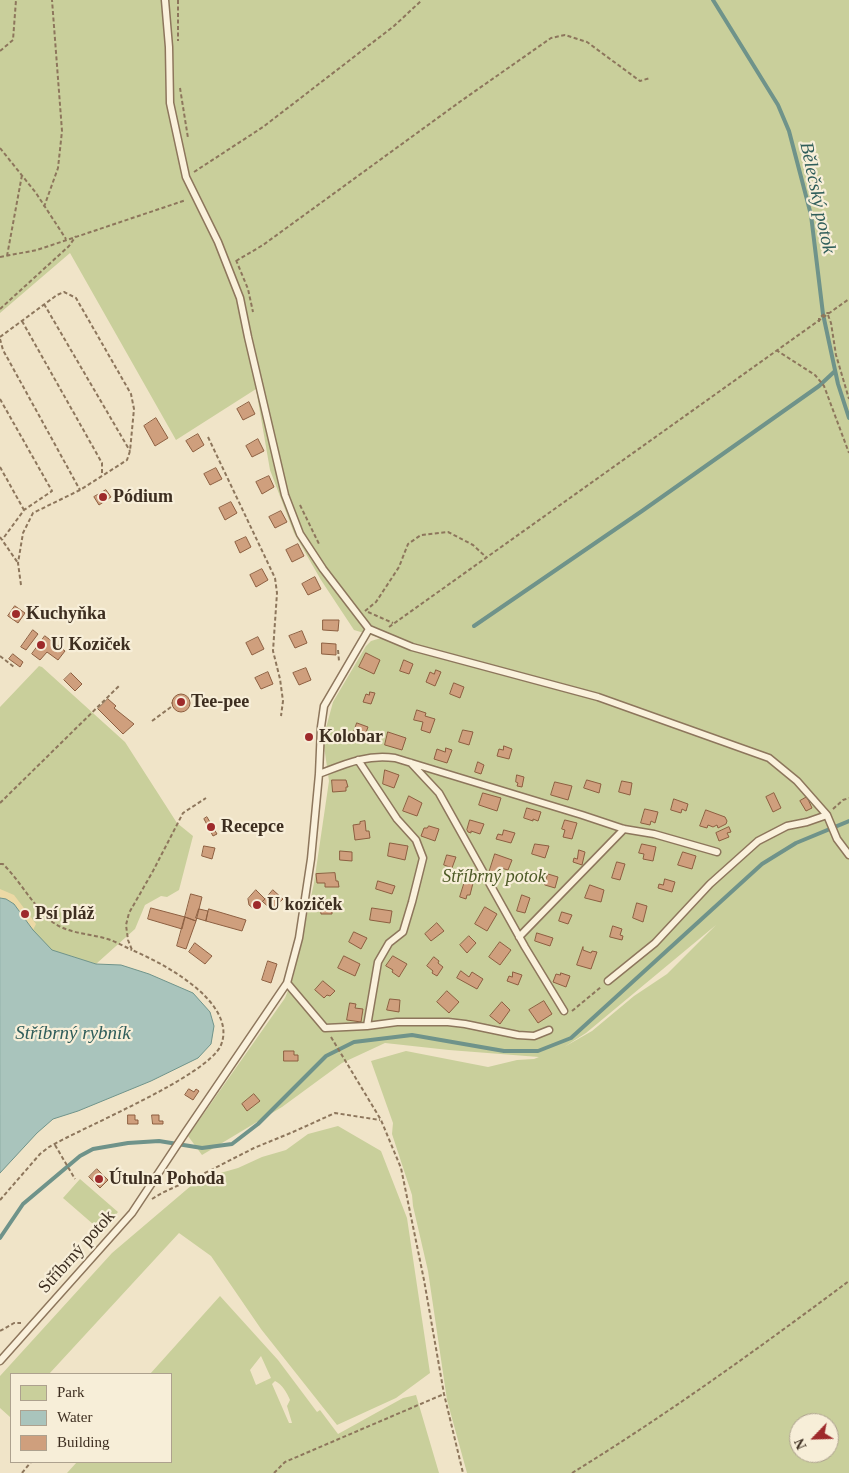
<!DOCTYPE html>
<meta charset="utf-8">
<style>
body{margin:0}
#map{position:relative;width:849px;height:1473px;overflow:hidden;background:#f0e4c8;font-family:Georgia,serif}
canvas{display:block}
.legend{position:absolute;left:10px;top:1373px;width:162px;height:90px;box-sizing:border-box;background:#f7eed8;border:1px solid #ada18e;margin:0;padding:6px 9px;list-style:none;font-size:15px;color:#3d2e20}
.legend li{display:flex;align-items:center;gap:10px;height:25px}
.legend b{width:25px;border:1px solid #ada18e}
.north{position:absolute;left:789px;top:1413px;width:50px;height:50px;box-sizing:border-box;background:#f7eed8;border:1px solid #ada18e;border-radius:50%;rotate:246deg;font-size:14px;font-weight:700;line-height:20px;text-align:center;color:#3d2e20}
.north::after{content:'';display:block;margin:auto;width:18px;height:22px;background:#9e2a2b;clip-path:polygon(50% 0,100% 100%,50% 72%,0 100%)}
</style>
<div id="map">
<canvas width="849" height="1473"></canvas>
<ul class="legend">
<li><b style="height:14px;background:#c9cf9b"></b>Park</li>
<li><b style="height:14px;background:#a9c4bc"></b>Water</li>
<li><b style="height:14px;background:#cf9f7d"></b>Building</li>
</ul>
<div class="north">N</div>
</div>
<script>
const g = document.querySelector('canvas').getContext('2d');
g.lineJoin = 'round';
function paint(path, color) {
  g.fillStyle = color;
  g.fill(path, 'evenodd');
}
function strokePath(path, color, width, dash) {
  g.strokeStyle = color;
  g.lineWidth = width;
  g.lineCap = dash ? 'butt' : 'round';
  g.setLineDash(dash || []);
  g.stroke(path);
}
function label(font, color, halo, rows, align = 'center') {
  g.font = font + ' Georgia,serif';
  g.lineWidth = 4.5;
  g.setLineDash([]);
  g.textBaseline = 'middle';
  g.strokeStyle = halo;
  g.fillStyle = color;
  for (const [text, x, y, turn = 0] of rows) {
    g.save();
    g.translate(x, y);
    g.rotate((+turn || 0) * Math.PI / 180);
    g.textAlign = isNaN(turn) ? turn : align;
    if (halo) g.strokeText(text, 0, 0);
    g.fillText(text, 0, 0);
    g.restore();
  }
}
const green = new Path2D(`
 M0,0H849V1473H467L447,1400L428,1271L413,1206L412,1195L392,1134L393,1123L371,1061L406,1051L488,1067L517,1060L534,1059L539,1057L449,1050L385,1043L342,1063L282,1107L202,1155L188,1136L285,998L293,978L314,883L329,781L323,739L333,702L366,646L371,641L381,638L354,630L321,580L294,533L270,470L256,389L176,440L70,253L0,313ZM716,925L667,974L634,996L592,1031L564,1047L586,1033ZM799,1423H829V1453H799Z
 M39,666L42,667L125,742L177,823L193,836L179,890L167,897L161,896L145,905L135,929L96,964L50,950L31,930L34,924L0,890V707Z
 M338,1126L381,1151L407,1218L430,1373L396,1398L337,1425L261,1329L211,1256L179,1233L49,1374H11V1415L10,1417L0,1408V1376L112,1253L199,1179L238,1168L262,1157L286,1150L308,1134Z
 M80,1179L118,1212L101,1231L63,1198Z
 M220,1296L278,1360L317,1412L320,1410L338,1434L403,1398L416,1395L439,1473H67L77,1462H171V1374H150ZM261,1356L271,1378L256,1385L250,1370ZM275,1381C282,1384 287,1393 290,1400L287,1406L292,1423H289L272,1384Z`);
const sand = new Path2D(`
 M0,889L14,895L36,924L33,930C24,918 16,900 0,898Z`);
const water = new Path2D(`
 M0,898L6,899L14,904L33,930L52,950L96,964L121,965L149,974L193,993L210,1012L214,1026L211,1044L198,1058L151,1081L78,1111L53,1119L37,1133L0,1173Z`);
const stream = new Path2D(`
 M713,0L778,105L789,131L811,215L823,314L838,384L849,418
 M474,626L642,511L819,386L835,371
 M0,1238L23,1204L80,1156L93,1149L128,1143L159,1141L202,1148L232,1144L258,1124L326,1056L354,1042L412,1035L504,1051H538L571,1038L762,864L796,843L849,821`);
const building = new Path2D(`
 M249,402L255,414L243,420L237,409Z
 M156,418L168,438L155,446L144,426Z
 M198,434L204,445L193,452L186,441Z
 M258,439L264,451L252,457L246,446Z
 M216,468L222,479L210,485L204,474Z
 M269,476L274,487L262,494L256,482Z
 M106,490L111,497L99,505L94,497Z
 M231,502L237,513L225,520L219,508Z
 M281,511L287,522L275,528L269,517Z
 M246,537L251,547L240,553L235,542Z
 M298,544L304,556L292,562L286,550Z
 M262,569L268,580L256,587L250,575Z
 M315,577L321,589L308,595L302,584Z
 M15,606L25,613L18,623L8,616Z
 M323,620H339L338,631L323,630Z
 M33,630L38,634L26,650L21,647Z
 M302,631L307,643L295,648L289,636Z
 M45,636L65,651L58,660L47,652L40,660L32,654Z
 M258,637L264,649L252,655L246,643Z
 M322,643L336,644V655L322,654Z
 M366,653L380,660L374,674L359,667Z
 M13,654L23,662L20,667L9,659Z
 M404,660L413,664L409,674L400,671Z
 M306,668L311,680L299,685L293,673Z
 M436,670L441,672L435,686L426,682L430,672L434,674Z
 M268,672L273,684L261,689L255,678Z
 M71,673L82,684L75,691L64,680Z
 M454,683L464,687L460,698L450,694Z
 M370,692L375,693L371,704L363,702L366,694L369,695Z
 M172 703a9 9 0 1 1 18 0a9 9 0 1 1-18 0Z
 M108,699L116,706L114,708L134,724L123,734L98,709Z
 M417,710L426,713L425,716L435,719L430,733L421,730L423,722L414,720Z
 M357,723L368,727L364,738L353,735Z
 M463,730L473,732L469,745L459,742Z
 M388,732L406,738L402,750L385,745Z
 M504,746L512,749L509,759L497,756L499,749L503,750Z
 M446,748L452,750L447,763L434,759L437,749L445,752Z
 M478,762L484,765L481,774L475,772Z
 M385,770L399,775L394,788L383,784Z
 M517,775L524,777L522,787L517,786L518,783L516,782Z
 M332,780H346L348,787H346V791L333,792Z
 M587,780L601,784L599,793L584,788Z
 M622,781L632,783L630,795L619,792Z
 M555,782L572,786L568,800L551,795Z
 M483,793L501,798L497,811L479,805Z
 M774,793L781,808L773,812L766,797Z
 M409,796L422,803L417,816L403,811Z
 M807,797L812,808L806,811L800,801Z
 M674,799L688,804L686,811L682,809L681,813L671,810Z
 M527,808L541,812L538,821L533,819V821L524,818Z
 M645,809L658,812L655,823L651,821L650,825L641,823Z
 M706,810L725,817L727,821L726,824L718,828L717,825L713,827L708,825L707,828L700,826Z
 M207,817L217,834L213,836L204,819Z
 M470,820L484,824L480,834L471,831V833L468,832L467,830Z
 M565,820L577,823L572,839L563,837L565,830L562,829Z
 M365,821L366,831H369L370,838L355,840L353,825L360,824V822Z
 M429,826L439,829L435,841L421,836L424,828H427Z
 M729,827L731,832L727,833L729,837L719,841L716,833Z
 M504,830L515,833L511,843L496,839L498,834L502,835Z
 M390,843L408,846L405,860L388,856Z
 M535,844L549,846L545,858L532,854Z
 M642,844L656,847L653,861L643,859L644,854L639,853Z
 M204,846L215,848L212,859L202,856Z
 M579,850L585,852L582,865L573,862L574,858L577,859Z
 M340,851L352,852V861L340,860Z
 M683,852L696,856L692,869L678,865Z
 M495,854L512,860L508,870L501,868L499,876L489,873Z
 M447,855L456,857L452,868L444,865Z
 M617,862L625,864L620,880L612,878Z
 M335,873L336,881H338L339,887H325V883H317L316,874Z
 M548,874L558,877L555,888L545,885Z
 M665,879L675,882L672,892L658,888L659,884L663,885Z
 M378,881L395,886L392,894L376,889Z
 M465,881L473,883L470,895H467L466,899L460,897Z
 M590,885L604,890L601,902L585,898Z
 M256,890L265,899L254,909L249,905L248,899Z
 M273,890L283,899L272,910L263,902Z
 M191,894L202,897L196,921L185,917Z
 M522,895L530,898L525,913L517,911Z
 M326,900H329V910H332V914H321L320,902H326Z
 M637,903L647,906L643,922L633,918Z
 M485,907L497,914L487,931L475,924Z
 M151,908L185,917L182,929L148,919Z
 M372,908L392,911L390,923L370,920Z
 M199,909L208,911L206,921L196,918Z
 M209,909L246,920L242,931L206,921Z
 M562,912L572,915L568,924L559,921Z
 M185,917L196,921L186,949L177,946Z
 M437,923L444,931L431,941L425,934Z
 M613,926L622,929L620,935L623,936L622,940L610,937Z
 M354,932L367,938L361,949L349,942Z
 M537,933L553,938L550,946L535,941Z
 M469,936L476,943L467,953L460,945Z
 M500,942L511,950L500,965L489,957Z
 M195,943L212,956L205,964L189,952Z
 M583,947V950L591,953L592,951L597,952L591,969L577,965Z
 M344,956L360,964L355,976L338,968Z
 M393,956L407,964L399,977L392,972L393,970L386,966Z
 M434,957L439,961L438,963L443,967L437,976L432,973L433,971L427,966Z
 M268,961L277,964L271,983L262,980Z
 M461,971L469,977L472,972L483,979L477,989L457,978Z
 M513,972L522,975L518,985L507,981L509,976L512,977Z
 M561,973L570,976L566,987L553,982L556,974L560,975Z
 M323,981L335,991L330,996L327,995L324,998L315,990Z
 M447,991L459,1002L449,1013L437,1002Z
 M390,999L400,1000L399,1012L387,1010Z
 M544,1001L552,1014L538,1023L529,1010Z
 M502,1002L510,1010L500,1024L490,1016Z
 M350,1003L356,1004L355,1008L363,1009L361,1022L347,1020Z
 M284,1051H294V1055H298V1061H284Z
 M189,1089L194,1092L196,1089L199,1091L193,1100L185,1095Z
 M254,1094L260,1101L247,1111L242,1104Z
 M128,1115H135V1120H138V1124H128Z
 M152,1115H159V1121H163V1124H153Z
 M97,1169L108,1180L100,1188L89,1177Z`);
const path = new Path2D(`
 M178,0V41
 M0,51L13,40L16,0
 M180,88L188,138
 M0,148L36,193L66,239
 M194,172L263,127L394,26L422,0
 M44,207L58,168L62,131L52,0
 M7,256L22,175
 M0,257L37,250L186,200
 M236,260L248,289L253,312
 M236,261L263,245L461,101L551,38L565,35L587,42L640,81L650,78
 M44,304L130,451
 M0,309L69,246L76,236
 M828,315L831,323L836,355L849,399
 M22,321L102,463V475
 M819,322V318L826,313H829
 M0,337L57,295L64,292L76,298L131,394L134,409L130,451L127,460L80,490L33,513L23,533L18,563L21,585
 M0,339L3,350L80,490
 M776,350L815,375L824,386L849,453
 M0,399L52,491L24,510L2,540
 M208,437L275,578L277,593L273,651L280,679L283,701L281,716
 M0,467L24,510
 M300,505L319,544
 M0,537L18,563
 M365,611L376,602L399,567L408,544L421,535L448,532L473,545L486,557
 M368,612L393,623
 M389,627L849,299
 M338,650L339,661
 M0,656L14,667
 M152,721L171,707
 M0,803L119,686
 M833,809L843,800L849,798
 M0,864H3C20,881 32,904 50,920C65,933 85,933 104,938C113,940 123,946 132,950
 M572,1011L601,987
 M331,1037L381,1120L401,1168L424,1280L444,1394L463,1473
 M55,1145L75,1179
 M152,1199L162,1193L209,1171L254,1148L293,1132L335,1113L380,1120
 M0,1200L40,1154L49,1147C83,1127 208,1076 221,1045C229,1025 216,1007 203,994C183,975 157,961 132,950L128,940L126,925L129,913L153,871L183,813L206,798
 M0,1331L14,1323H21
 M22,1473L31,1462
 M274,1473L285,1462L444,1394
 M572,1473C668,1414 759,1348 849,1281`);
const service = new Path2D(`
 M165,0L169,47L170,103L186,177L218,242L240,298L248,337L285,495L300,534L323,569L369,629L412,647L598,697L769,758L797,781L827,815L837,839L849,855
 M358,760L397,819L416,840L423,858L412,902L403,932L389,943L378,962L367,1026
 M411,763L439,793L525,947L564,1011
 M319,774C345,764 366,754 395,758L582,815L624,829L654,834L717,852
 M519,937L624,829
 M608,981L655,943L710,884L758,841L787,826L807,822L827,815
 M287,983L325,1028L367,1026L397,1022H448L465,1024L518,1035L534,1036L549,1030
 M0,1361L132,1213L185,1133L287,983L299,938L311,859L319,774L321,727L324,706L369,629`);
const markers = [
 [103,497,5,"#9e2a2b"],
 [16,614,5,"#9e2a2b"],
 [41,645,5,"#9e2a2b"],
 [181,702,5,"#9e2a2b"],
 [309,737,5,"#9e2a2b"],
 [211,827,5,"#9e2a2b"],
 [257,905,5,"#9e2a2b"],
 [25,914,5,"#9e2a2b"],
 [99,1179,5,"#9e2a2b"]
];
const poiNames = [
 ["Pódium",113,497],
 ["Kuchyňka",26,614],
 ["U Koziček",51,645],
 ["Tee-pee",191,702],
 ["Kolobar",319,737],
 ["Recepce",221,827],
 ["U koziček",267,905],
 ["Psí pláž",35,914],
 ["Útulna Pohoda",109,1179]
];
const parkNames = [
 ["Stříbrný potok",494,877]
];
const streetNames = [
 ["Stříbrný potok",77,1252,-48]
];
const waterNames = [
 ["Bělečský potok",817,198,78],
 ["Stříbrný rybník",73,1034]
];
paint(green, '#c9cf9b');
paint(sand, '#ecd9a5');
paint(water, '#a9c4bc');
strokePath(water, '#6f938a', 1);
strokePath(stream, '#6f938a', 4);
paint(building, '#cf9f7d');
strokePath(building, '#8d5f41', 1);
strokePath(service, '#8d765c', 9);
strokePath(path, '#8d765c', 2, [4, 2.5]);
strokePath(service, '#faf1dc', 6);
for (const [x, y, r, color] of markers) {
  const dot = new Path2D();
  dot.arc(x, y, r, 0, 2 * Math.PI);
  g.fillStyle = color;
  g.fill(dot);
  strokePath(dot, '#f7eed8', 2);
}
label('bold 18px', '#3d2e20', '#f7eed8', poiNames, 'left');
label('italic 18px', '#4d5a26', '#f7eed8', parkNames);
label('18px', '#3d2e20', '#f7eed8', streetNames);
label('italic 19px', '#2f5d5a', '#f7eed8', waterNames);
</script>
